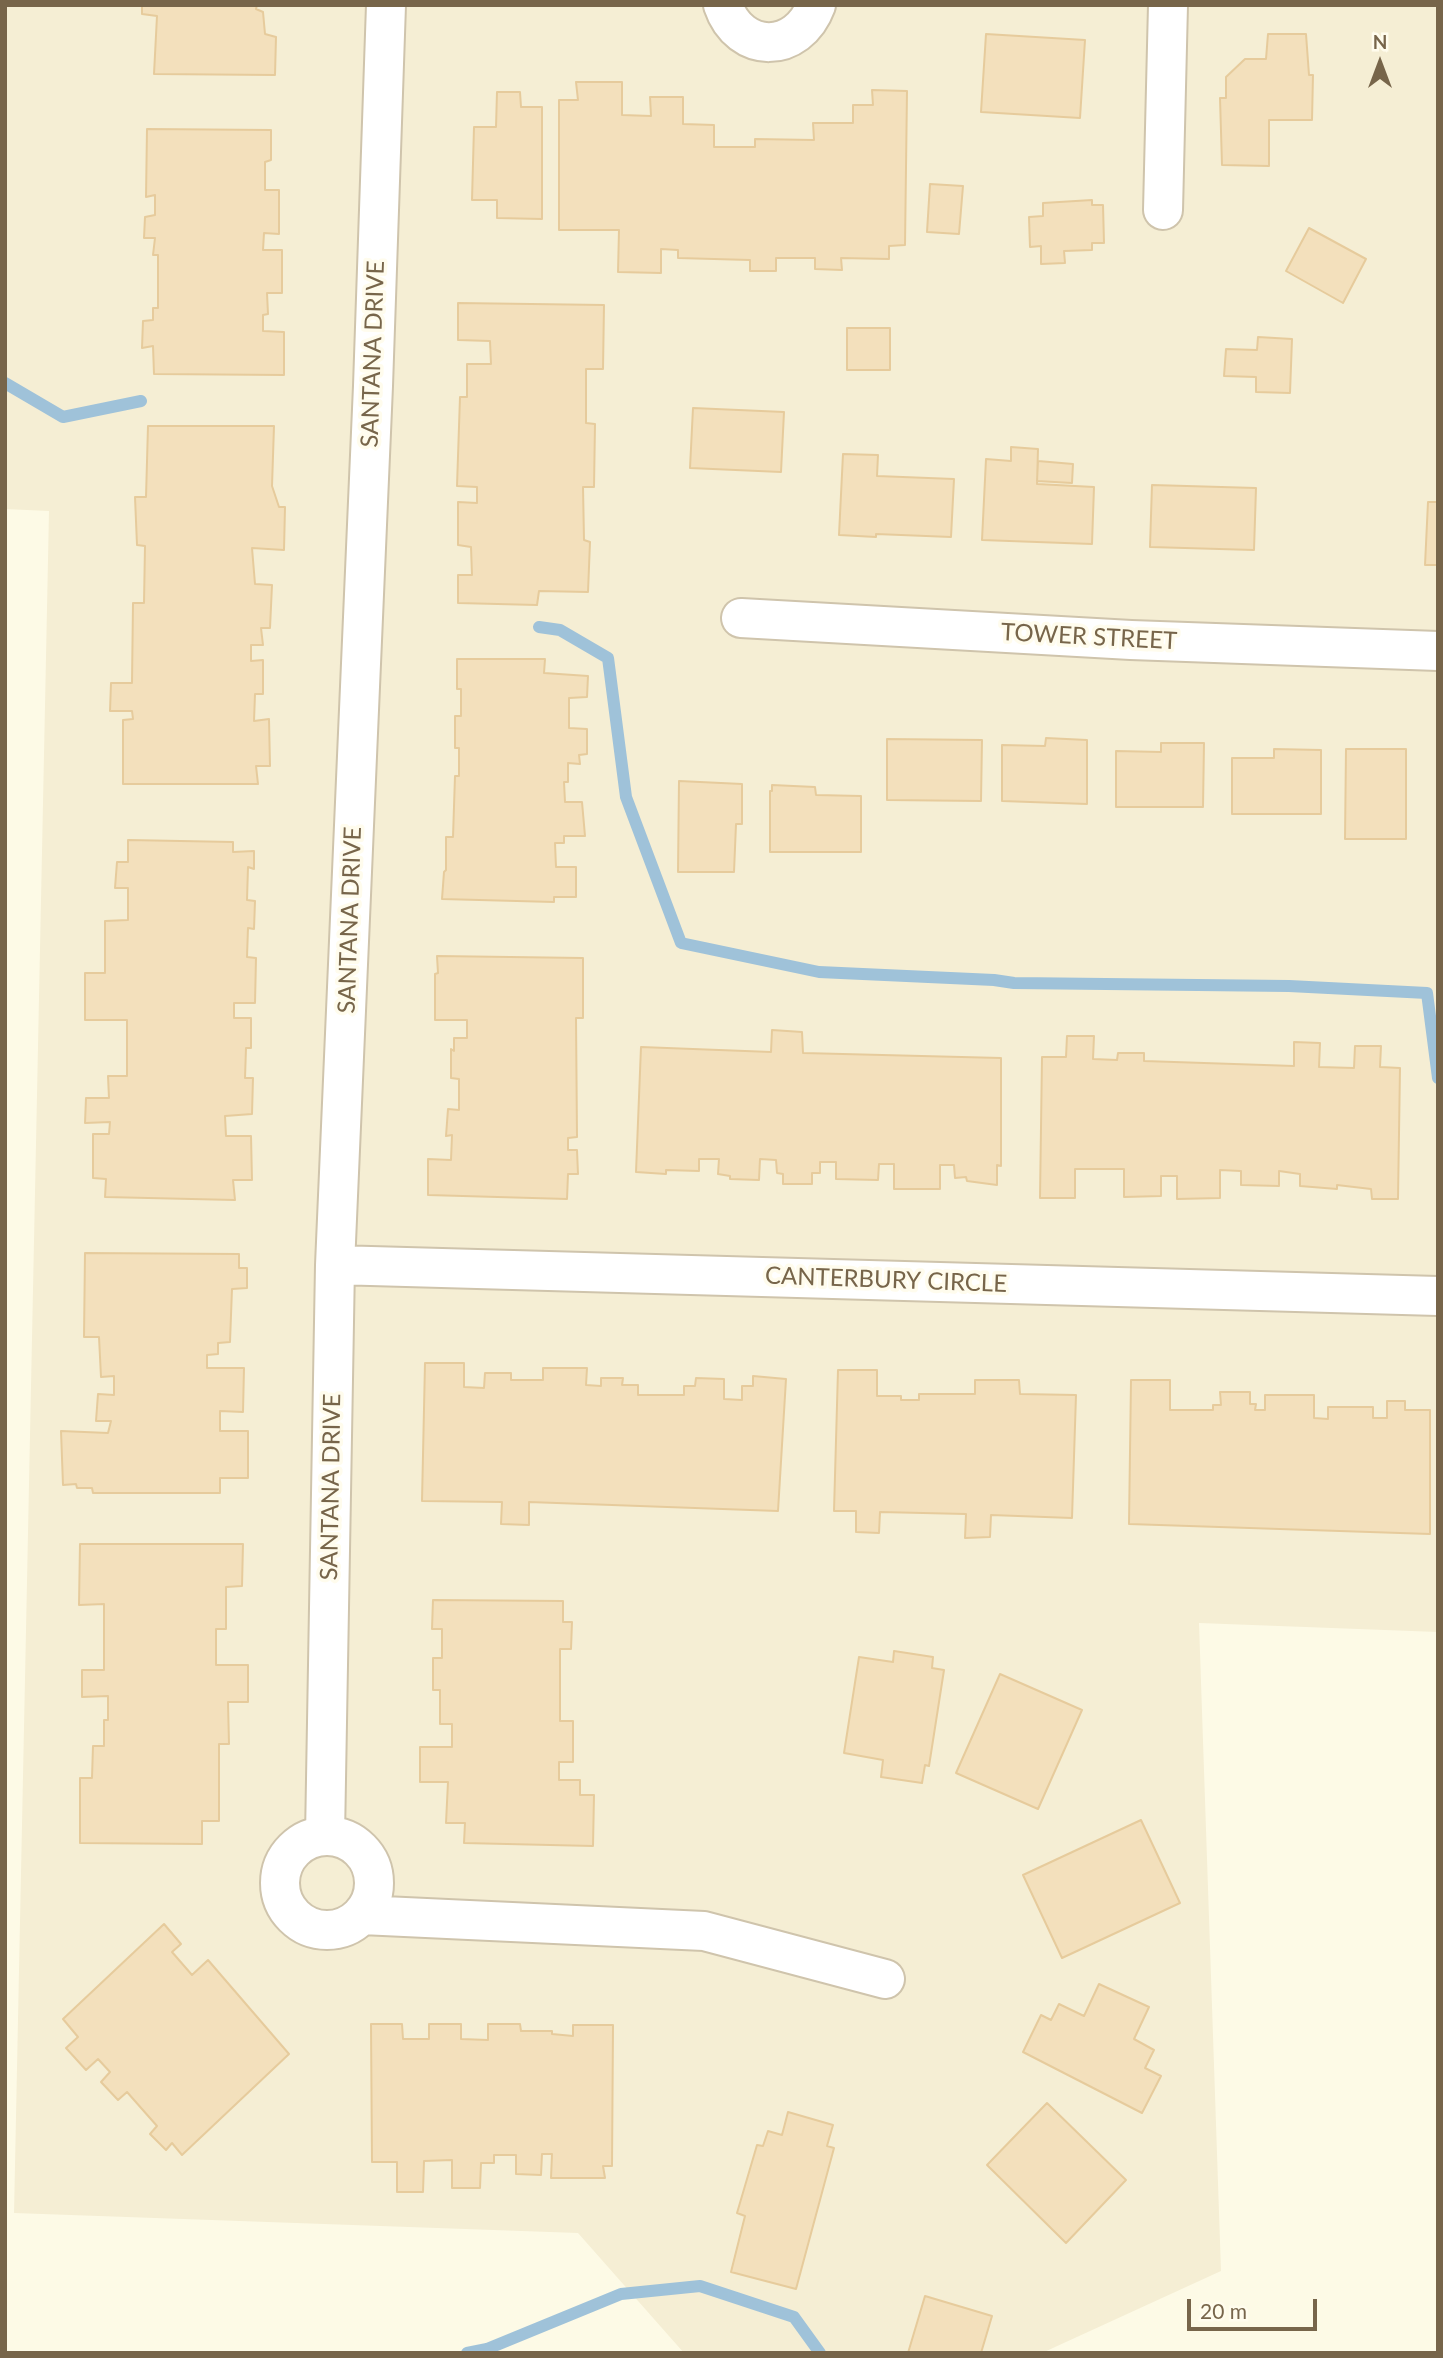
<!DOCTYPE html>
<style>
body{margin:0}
#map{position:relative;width:1443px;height:2358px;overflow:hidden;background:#fdfae6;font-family:Lato,sans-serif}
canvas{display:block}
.frame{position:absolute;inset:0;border:7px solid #77654a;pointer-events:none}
.north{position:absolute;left:1345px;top:28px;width:70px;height:70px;-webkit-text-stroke:5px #fffced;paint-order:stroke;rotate:0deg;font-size:19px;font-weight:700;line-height:28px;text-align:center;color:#77654a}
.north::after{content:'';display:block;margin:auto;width:24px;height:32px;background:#77654a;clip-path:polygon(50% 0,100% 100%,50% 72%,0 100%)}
.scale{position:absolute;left:1187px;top:2299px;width:130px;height:32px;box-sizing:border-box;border:4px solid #77654a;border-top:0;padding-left:9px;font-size:21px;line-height:24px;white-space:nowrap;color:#77654a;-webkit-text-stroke:5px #fffced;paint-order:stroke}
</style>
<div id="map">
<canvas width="1443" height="2358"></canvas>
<div class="frame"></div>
<div class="north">N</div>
<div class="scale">20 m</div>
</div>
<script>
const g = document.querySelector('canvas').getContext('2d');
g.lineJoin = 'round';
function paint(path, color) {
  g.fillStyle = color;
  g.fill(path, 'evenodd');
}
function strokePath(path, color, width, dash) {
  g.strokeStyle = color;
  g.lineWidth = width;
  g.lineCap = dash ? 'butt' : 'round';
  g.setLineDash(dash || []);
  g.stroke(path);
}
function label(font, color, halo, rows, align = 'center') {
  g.font = font + ' Lato,sans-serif';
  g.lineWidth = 7;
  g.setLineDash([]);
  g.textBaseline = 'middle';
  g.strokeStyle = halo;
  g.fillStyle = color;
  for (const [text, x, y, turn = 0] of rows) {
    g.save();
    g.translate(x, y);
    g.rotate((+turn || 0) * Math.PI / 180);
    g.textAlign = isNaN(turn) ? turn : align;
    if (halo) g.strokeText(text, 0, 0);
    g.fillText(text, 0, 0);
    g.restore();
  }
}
const residential = new Path2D(`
 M5,5H1438V1632L1199,1623L1221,2271L1042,2353H684L578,2233L14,2213L49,511L5,509Z`);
const stream = new Path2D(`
 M5,383L63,417L141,401
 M539,627L560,630L608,658L626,797L681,943L819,972L994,980L1014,983L1289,986L1427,993L1438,1078
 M467,2353L487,2349L621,2294L700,2286L794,2317L820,2353`);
const building = new Path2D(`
 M142,5H257L256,9L263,12L265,34L276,37L275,75L154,74L157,16L142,14Z
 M986,34L1085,40L1080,118L981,112Z
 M1268,34H1306L1309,75H1313L1312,120H1269V166L1222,165L1220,98H1226V77L1245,59H1266Z
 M576,82H622V115L651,116L650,97H683V124L714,125V147H755V139L814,140L813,123H853V105H873L872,90L907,91L905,245L889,246V259L841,258L842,270L815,269V258H776V271H750V260L678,258V250L661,249V273L618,272L619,230H559V100H578Z
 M497,92H520L521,107H542V219L497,218V200H472L474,127H496Z
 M147,129L271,130V160L265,162V190H279V234L264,233L263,250H282V293H267L268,314L263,315V331L284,332V375L154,374L153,346L142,348L143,321L153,320V308H158V255H153L155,238H144L145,217L155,215V195L146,197Z
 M930,184L963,186L959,234L927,232Z
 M1092,200V205H1103L1104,243H1092V250L1064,251L1065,263L1041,264V246L1030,247L1029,217L1043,216V203Z
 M1309,228L1366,259L1343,303L1286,271Z
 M458,303L604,305L603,369H586V423L595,424L594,487H583L584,540L590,542L588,592L539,591L537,605L458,603V575H472L471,547L458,545V502L477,503V487L457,486L460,397H467V364H491L490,341L458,340Z
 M847,328H890V370H847Z
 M1258,337L1292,339L1290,393L1256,392V377L1224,376L1226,349L1257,350Z
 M693,408L784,412L781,472L690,468Z
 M148,426H274L272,486L279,507H285L284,550L252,548L255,584L272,585L270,628H261L263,645H251V661L263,660V694H255L254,721L269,719L270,766H256L258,784H123V720L133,719L132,711H110L111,683H132L133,603H144L145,546L137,545L135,497H146Z
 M1011,447L1038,449L1037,484L1094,487L1092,544L982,540L986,459L1011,461Z
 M843,454L878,455L877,476L954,479L951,537L876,534V537L839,535Z
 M1038,461L1073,464L1072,483L1037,481Z
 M1152,485L1256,488L1254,550L1150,547Z
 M1428,502H1438V565H1425Z
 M457,659H545L544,673L588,676L587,697L569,698V728L587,729V754L579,755L580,764L568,763V782H564L565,802H582L585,836H564V843H555L556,867H576V897H554V902L442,899L444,872L446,870V837H453L455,776H459V748H455V716H461V689H457Z
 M1046,738L1087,740V804L1002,801V745L1045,746Z
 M887,739L982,740L981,801L887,800Z
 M1161,743H1204L1203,807H1116V751L1161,752Z
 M1274,749L1321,750V814H1232V758H1274Z
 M1346,749H1406V839H1345Z
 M679,781L742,784V824H736L734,872H678Z
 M772,785L815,787L816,795L861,796V852H770V791H772Z
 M128,840L233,842V852L254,851V869L248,867L247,900L255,901L254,929L248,928L247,957L256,958L255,1003H234V1018H251V1048H246L245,1078H253L252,1114L225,1116L226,1136H251L252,1180H233L235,1200L105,1197L106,1179L93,1178V1134H109L110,1122L85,1123L86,1098H109L108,1076H127V1020H85V973H105V921L128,920V888H115L117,862H128Z
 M437,956L583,958V1018H576L577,1137L568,1138V1150H577L578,1174H568L567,1199L428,1195V1159L451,1160L452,1135L446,1136L448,1109L459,1110V1079L451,1078V1049L454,1051V1038H467V1020H435V974L438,973Z
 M772,1030L802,1032L803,1053L1001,1058V1166L997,1165V1185L967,1181L966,1177L955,1178L954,1165H940V1189H894V1164H879L878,1180L836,1179V1162H820V1173H812V1184H783V1174L777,1173L776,1160L760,1159L759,1180L730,1179V1176L718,1174L719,1159H699V1171L666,1170V1174L636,1172L641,1047L771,1052Z
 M1067,1036H1094L1093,1059L1117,1060L1118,1053H1144V1061L1294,1066V1042L1320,1043L1319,1067L1354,1068L1355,1046H1381L1380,1067L1400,1068L1398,1199H1372L1371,1189L1337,1185V1189L1300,1186V1174L1279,1171V1186L1241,1185V1171L1220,1170V1198L1177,1199V1176H1161V1196L1124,1197V1169H1075V1198H1040L1042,1057H1066Z
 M85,1253L239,1254V1268H247V1288L232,1289L230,1342L218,1343V1354L207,1355V1368H244L243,1412L220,1411V1431H248V1478H220V1493H93L92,1488H77L76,1484L63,1485L61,1431L108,1433L111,1421H96L98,1394L114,1395V1376L101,1377L99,1337H84Z
 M425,1363H464V1387L484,1388L485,1373H511V1380H543V1368H587L586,1385L601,1386V1378H623L622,1385H638V1395H684V1386H695L696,1378L724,1379V1399L742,1400V1386H753V1376L786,1379L778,1511L529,1502V1525L501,1524L502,1502L422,1501Z
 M838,1370H877V1396H901V1400H919V1394H975V1380H1019L1020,1394L1076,1395L1072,1518L991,1515L990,1537L965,1538L966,1514L880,1512L879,1533L856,1532V1511H834Z
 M1131,1380H1170V1410H1213V1405H1221L1220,1392H1250V1404H1256L1255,1410H1265V1395H1314V1418L1328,1419V1407H1373V1418H1387V1401H1405V1410H1430V1534L1129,1524Z
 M80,1544H243L242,1586L226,1587V1629H216V1665H248V1702H228L229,1744H219V1821H202V1844L80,1843V1778H92L93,1746H104V1720H108V1696L82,1697V1670H104V1604L79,1605Z
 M433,1600L563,1601V1622H572L571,1649H560V1721H573V1762H559V1780H580V1795H594L593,1846L464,1843L465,1823H446L448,1782H420V1747H452V1724H440V1690H433V1658H442V1629H432Z
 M894,1651L933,1657L932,1668L944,1670L929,1766L925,1765L922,1783L881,1777L883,1760L844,1753L859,1657L893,1662Z
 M1000,1674L1082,1710L1038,1809L956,1773Z
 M1141,1820L1180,1903L1062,1958L1023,1875Z
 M164,1924L181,1944L172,1952L192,1975L208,1960L289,2054L182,2155L172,2143L166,2150L150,2134L157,2126L127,2092L118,2100L101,2082L110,2072L98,2059L86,2070L66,2048L78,2037L63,2019Z
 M1099,1984L1149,2007L1134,2039L1154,2050L1145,2068L1161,2076L1142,2113L1023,2052L1041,2015L1051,2020L1059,2004L1084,2016Z
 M371,2024H402L403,2039H429V2024H461V2039L488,2040V2024H520L521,2031H552V2034L573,2036V2025H613L612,2166H603L605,2178H551L552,2154H542L541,2175L516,2174V2155H494V2163H481L480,2188H452V2160L424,2161L423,2192H397V2162H372Z
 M1047,2103L1126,2180L1066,2243L987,2165Z
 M788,2112L833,2125L827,2146L834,2148L796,2289L731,2272L745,2216L737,2213L757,2145L763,2146L768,2131L782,2135Z
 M925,2296L992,2316L981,2353H908Z`);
const minor = new Path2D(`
 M723,5C740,55 798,54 816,5
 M1163,210L1168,5
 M741,618L1131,640L1438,651
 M335,1265L1438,1296
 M280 1883a47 47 0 1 1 94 0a47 47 0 1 1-94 0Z
 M325,1836L335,1265L373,386L386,5
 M362,1915L704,1931L885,1979`);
const streetNames = [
 ["SANTANA DRIVE",373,354,-88],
 ["TOWER STREET",1089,637,3],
 ["SANTANA DRIVE",350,920,-88],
 ["CANTERBURY CIRCLE",886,1280,2],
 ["SANTANA DRIVE",331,1487,-89]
];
paint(residential, '#f5eed4');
strokePath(stream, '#9fc2d9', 12);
paint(building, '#f3e0bc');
strokePath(building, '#e6cb9c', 2);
strokePath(minor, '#cfc4ac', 42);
strokePath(minor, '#fff', 38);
label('24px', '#77654a', '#fffced', streetNames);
</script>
